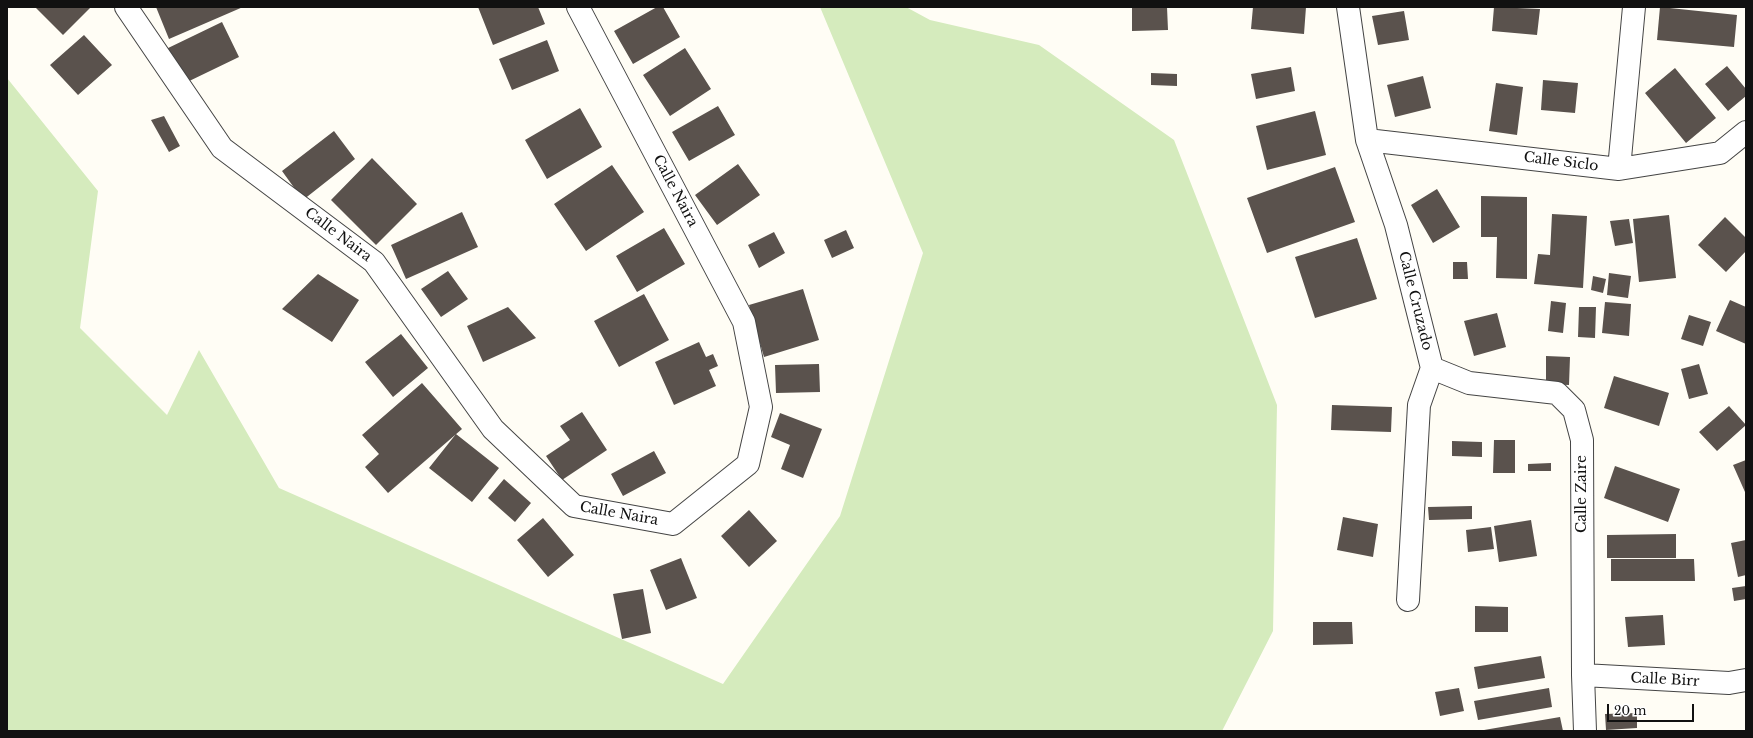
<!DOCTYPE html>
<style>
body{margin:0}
#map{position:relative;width:1753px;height:738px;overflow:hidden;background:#fffdf5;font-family:"Libre Baskerville",serif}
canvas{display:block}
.frame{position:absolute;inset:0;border:8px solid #111;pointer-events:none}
.scale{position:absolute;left:1607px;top:704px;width:87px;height:18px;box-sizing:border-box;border:2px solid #111;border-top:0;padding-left:5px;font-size:12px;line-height:14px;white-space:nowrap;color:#111;-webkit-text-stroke:3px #fff;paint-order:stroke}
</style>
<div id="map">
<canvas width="1753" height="738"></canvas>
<div class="frame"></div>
<div class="scale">20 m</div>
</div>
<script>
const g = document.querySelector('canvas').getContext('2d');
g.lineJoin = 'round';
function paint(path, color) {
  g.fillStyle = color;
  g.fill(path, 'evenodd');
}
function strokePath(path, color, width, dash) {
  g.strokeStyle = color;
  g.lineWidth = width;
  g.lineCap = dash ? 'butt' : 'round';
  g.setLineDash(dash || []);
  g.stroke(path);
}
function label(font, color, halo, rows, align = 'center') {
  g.font = font + ' "Libre Baskerville",serif';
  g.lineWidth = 4;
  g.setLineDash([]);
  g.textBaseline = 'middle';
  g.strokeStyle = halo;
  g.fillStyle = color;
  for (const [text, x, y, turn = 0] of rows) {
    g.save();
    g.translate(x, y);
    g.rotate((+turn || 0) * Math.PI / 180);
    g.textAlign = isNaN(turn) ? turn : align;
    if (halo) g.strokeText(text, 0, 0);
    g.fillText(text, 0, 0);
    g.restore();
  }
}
const green = new Path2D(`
 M820,7H906L930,20L1039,45L1174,140L1277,405L1273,631L1222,731H7V78L98,191L80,328L167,415L199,350L279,488L723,684L840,516L923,253Z`);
const building = new Path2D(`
 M35,7H91L63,35Z
 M156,7H243L169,39Z
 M478,7H538L545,24L493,45Z
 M657,7H663L680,37L633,64L614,31Z
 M1132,7H1167L1168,30L1132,31Z
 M1253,7H1306L1304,34L1251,29Z
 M1494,7L1540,9L1537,35L1492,31Z
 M1660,7L1737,15L1734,47L1657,40Z
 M1404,11L1409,40L1378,45L1372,16Z
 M222,22L239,57L181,85L164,50Z
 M84,35L112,65L78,95L50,65Z
 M547,40L559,71L512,90L499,59Z
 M685,48L711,89L670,116L643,75Z
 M1727,66L1746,89V96L1728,111L1705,84Z
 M1291,67L1295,91L1256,99L1251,74Z
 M1675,68L1716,118L1686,143L1645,93Z
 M1151,73L1177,74V86L1151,85Z
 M1423,76L1431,108L1395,117L1387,85Z
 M1543,80L1578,83L1575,113L1541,110Z
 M1496,83L1523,87L1517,135L1489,131Z
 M718,106L735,135L689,161L672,132Z
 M580,108L602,147L547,179L525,140Z
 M1315,111L1326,155L1267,170L1256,126Z
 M164,116L180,146L169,152L151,120Z
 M334,131L355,159L303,200L282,171Z
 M372,158L417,204L376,245L331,200Z
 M738,164L760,195L717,225L695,195Z
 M612,165L644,212L586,251L554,204Z
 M1335,167L1355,222L1267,253L1247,198Z
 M1437,189L1460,227L1433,243L1411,205Z
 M1481,196L1527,197V279L1496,278L1497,237H1481Z
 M462,212L478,247L406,279L391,245Z
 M1552,214L1587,216L1583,288L1534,284L1538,254L1550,255Z
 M1669,215L1676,278L1639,282L1633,219Z
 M1725,217L1746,238V251L1726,272L1698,245Z
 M1629,219L1633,243L1615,246L1610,221Z
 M664,228L685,264L637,292L616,256Z
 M846,230L854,248L832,258L824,240Z
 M774,232L785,253L759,268L748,245Z
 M1357,238L1377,299L1315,318L1295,257Z
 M1453,262H1467L1468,279H1453Z
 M448,271L468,299L441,317L421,289Z
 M1609,273L1631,276L1628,298L1607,295Z
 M318,274L359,300L332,342L282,309Z
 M1593,276L1606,279L1603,293L1591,290Z
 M803,289L819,340L764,357L749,305Z
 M644,294L669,340L619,367L594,321Z
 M1730,300L1746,307V344L1716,331Z
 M1551,301L1566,303L1563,333L1548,331Z
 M1605,302L1631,304L1629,336L1602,333Z
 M508,307L536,338L483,362L467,326Z
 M1579,307H1596L1595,338L1578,337Z
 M1497,313L1506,347L1474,356L1464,321Z
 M1689,315L1711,322L1703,346L1681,339Z
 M401,334L428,368L393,397L365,362Z
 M699,342L706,357L713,354L718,366L709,370L716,386L674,405L655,362Z
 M1546,356L1570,357L1569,385L1546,384Z
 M819,364L820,392L776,393L775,365Z
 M1699,364L1708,394L1689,399L1681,369Z
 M1614,376L1669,393L1659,426L1604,408Z
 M422,383L462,429L388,493L365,467L379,454L362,435Z
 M1332,405L1392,407L1391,432L1331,430Z
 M1729,406L1746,425L1717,451L1699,432Z
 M582,412L607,450L562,480L546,456L570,440L560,426Z
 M780,413L822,429L803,478L781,469L790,445L771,437Z
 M456,434L499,468L472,502L429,468Z
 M1494,440H1515V473H1493Z
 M1452,441L1482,442V457L1452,456Z
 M654,451L666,473L623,496L611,474Z
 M1746,460V492H1745L1733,465Z
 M1551,463V471H1528V464Z
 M1615,466L1680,489L1668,522L1604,498Z
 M504,479L531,503L515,522L488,498Z
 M1472,506V519L1429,520L1428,507Z
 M749,510L777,541L749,567L721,536Z
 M1343,517L1378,524L1373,557L1337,550Z
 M543,518L574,555L548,577L517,540Z
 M1531,520L1537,556L1499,562L1494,526Z
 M1491,527L1494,549L1468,552L1466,530Z
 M1676,534V558H1607V535Z
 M1746,540V575L1738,577L1731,543Z
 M681,558L697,598L666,610L650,570Z
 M1611,559H1694L1695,581H1611Z
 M1746,586V599L1734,601L1732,588Z
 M643,589L651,633L622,639L613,594Z
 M1475,606L1508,607V632H1475Z
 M1663,615L1665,645L1628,647L1625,617Z
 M1313,622H1352L1353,644L1313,645Z
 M1541,656L1545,678L1478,689L1474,667Z
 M1459,688L1464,711L1440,716L1435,692Z
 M1549,688L1552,707L1478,720L1474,701Z
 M1637,713V728L1606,730L1605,714Z
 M1560,717L1563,731H1484V730Z`);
const minor = new Path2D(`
 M126,7L222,148L374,262L493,429L574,506L673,524L748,464L761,407L744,322L578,7
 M1348,7L1367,140L1396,225L1432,368L1419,405L1408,600
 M1367,140L1619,169L1720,153L1746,132
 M1619,169L1634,7
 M1432,368L1469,383L1557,393L1574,410L1582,440L1583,675L1585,731
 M1583,675L1729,683L1746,680`);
const streetNames = [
 ["Calle Siclo",1561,162,7],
 ["Calle Naira",675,191,62],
 ["Calle Naira",338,235,37],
 ["Calle Cruzado",1415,301,76],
 ["Calle Zaire",1582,494,-90],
 ["Calle Naira",619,514,10],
 ["Calle Birr",1665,680,3]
];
paint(green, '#d5ebbd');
paint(building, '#5a524d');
strokePath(minor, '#444', 24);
strokePath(minor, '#fff', 22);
label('14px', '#111', '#fff', streetNames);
</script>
